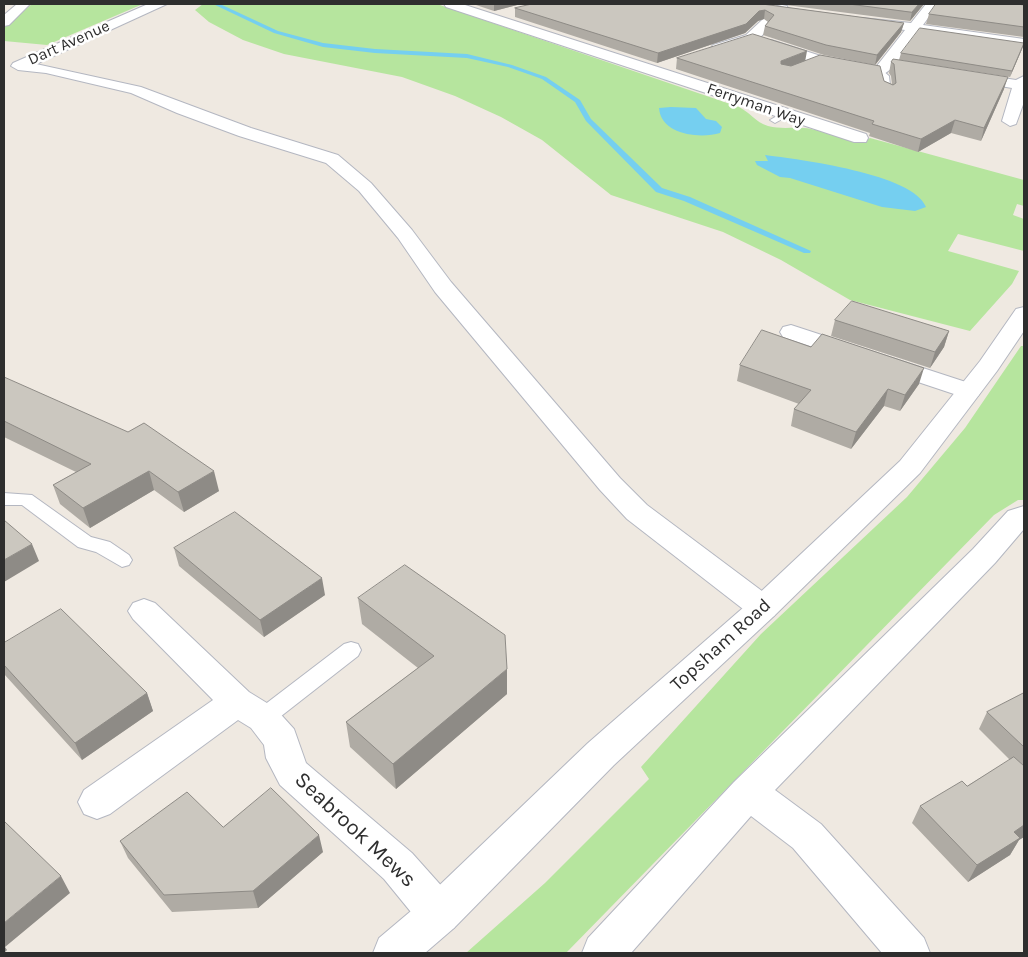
<!DOCTYPE html>
<style>
body{margin:0}
#map{position:relative;width:1028px;height:957px;overflow:hidden;background:#efe9e1;font-family:Karla,sans-serif}
canvas{display:block}
.frame{position:absolute;inset:0;border:5px solid #2e2e2e;pointer-events:none}
</style>
<div id="map">
<canvas width="1028" height="957"></canvas>
<div class="frame"></div>
</div>
<script>
const g = document.querySelector('canvas').getContext('2d');
g.lineJoin = 'round';
function paint(path, color) {
  g.fillStyle = color;
  g.fill(path, 'evenodd');
}
function strokePath(path, color, width, dash) {
  g.strokeStyle = color;
  g.lineWidth = width;
  g.lineCap = dash ? 'butt' : 'round';
  g.setLineDash(dash || []);
  g.stroke(path);
}
function label(font, color, halo, rows, align = 'center') {
  g.font = font + ' Karla,sans-serif';
  g.lineWidth = 5;
  g.setLineDash([]);
  g.textBaseline = 'middle';
  g.strokeStyle = halo;
  g.fillStyle = color;
  for (const [text, x, y, turn = 0] of rows) {
    g.save();
    g.translate(x, y);
    g.rotate((+turn || 0) * Math.PI / 180);
    g.textAlign = isNaN(turn) ? turn : align;
    if (halo) g.strokeText(text, 0, 0);
    g.fillText(text, 0, 0);
    g.restore();
  }
}
const green = new Path2D(`
 M32,4H143L47,45L4,41V28Z
 M203,4H437L739,107C751,113 755,122 768,126C783,130 797,126 811,129C827,132 844,138 860,143L870,138L1024,180V206L1017,204L1013,215L1024,219V251L958,234L948,251L1019,271L1012,284L970,331L850,300L781,260L723,232L611,195L542,140L501,117L455,96L402,77L284,54L243,40L209,22L195,10Z
 M1021,346H1024V500H1018L994,515L566,953H466L545,883L649,779L641,767L761,634L907,497L965,428Z`);
const water = new Path2D(`
 M671,107L696,108L706,119L716,121L722,127L720,133C700,139 661,135 659,108Z
 M765,155C798,159 914,174 926,207L915,211L882,207L790,178L780,177L757,165L755,161H768Z`);
const stream = new Path2D(`
 M213,4H220L278,31L323,43L375,49L467,54L512,65L546,77L580,100L591,119L662,188L690,197L811,251L810,253H804L684,201L656,192L586,121L575,102L542,79L508,67L467,58L375,53L323,47L274,33Z`);
const service = new Path2D(`
 M876,70H882L889,76L891,95L883,93L880,77L874,72Z
 M784,112L789,115L775,123L770,120Z
 M4,493L32,495L91,537L110,542L129,555L132,560L129,565L122,567L96,552L78,547L22,505H4Z
 M351,642L358,644L361,650L358,656L271,724L263,727L255,724L252,718L255,712L344,644Z`);
const minor = new Path2D(`
 M17,4H30L9,25L4,26V15Z
 M148,4H167L36,64L141,87L251,128L338,155L371,183L412,230L451,282L620,478L647,505L774,600L779,608L774,616L763,620L752,616L627,519L600,490L435,292L398,238L359,191L326,163L239,136L177,113L131,93L46,73L18,70L11,66L13,63Z
 M444,4H462L866,134L868,138L866,142H854L446,7Z
 M926,4H938L923,25L1024,39V47L918,32C908,45 895,72 879,76L816,64L766,47L764,44L771,40L824,57L876,67L905,30L862,24L860,21L862,18L911,23Z
 M782,5L787,6L788,9L787,12L756,41L718,52L711,48L713,45L746,35L777,6Z
 M970,73L1016,80L1024,76V102L1016,124L1010,126L1002,121L1012,88L965,80L963,77L965,74Z
 M791,325L978,386L981,391L978,396L969,398L960,396L783,337L780,332L783,327Z
 M1024,506V529L995,563L775,790L821,824L924,938L930,953H882L793,848L751,816L631,953H582L588,938L734,782L973,549L1008,511Z
 M144,599L155,603L249,692L275,708L294,729L306,763L412,853L454,900L460,914L454,928L439,934L424,928L384,879L280,785L266,758L264,745L251,728L238,720L110,814L97,819L84,814L78,802L84,790L213,700L133,619L128,611L133,603Z`);
const tertiary = new Path2D(`
 M1024,307V331L997,371L920,473L774,616L614,765L454,928L425,953H373L379,938L424,900L588,743L752,600L900,461L980,361L1016,309Z`);
const wall = new Path2D(`
 M473,4H521L494,11Z
 M762,4L904,23L901,32L875,65L824,55L763,35L765,26L768,22L764,19L758,21L745,33L657,63L515,17V8Z
 M778,4H924L910,21Z
 M1024,5V37L926,24L929,14Z
 M1024,43L1022,49L1010,77L899,60L901,53Z
 M677,58L805,61L884,81L892,84L891,76L889,73L891,62L1004,89L981,141L951,133L918,152L869,136L870,133L676,69Z
 M835,320L949,331L944,347L930,368L831,336Z
 M740,365L919,384L900,411L884,406L851,449L791,426L794,409L799,404L737,381Z
 M4,377L219,491L184,512L154,490L90,528L60,504L53,485L76,472L4,437Z
 M174,548L325,595L264,637L179,566Z
 M358,598L507,694L396,789L350,747L346,722L418,668L362,624Z
 M4,643L147,693L153,711L82,760L4,674Z
 M1024,693V837L1019,840L1010,855L968,882L912,823L920,806L967,786L1010,760L979,729L987,712Z
 M223,827L323,852L258,908L172,912L128,858L120,841Z`);
const shadedWall = new Path2D(`
 M494,4H521L494,11Z
 M919,4H924L910,21L912,12Z
 M765,10L764,19L758,21L745,33L657,63L658,53L759,11Z
 M904,23L901,32L875,65L877,55Z
 M1024,43L1022,49L1010,77L1012,71Z
 M807,51L805,62L779,72L781,61Z
 M1008,77L1004,89L981,141L984,128Z
 M955,120L951,133L918,152L921,139Z
 M949,331L944,347L930,368L935,352Z
 M924,368L919,384L900,411L905,395Z
 M888,389L884,406L851,449L856,432Z
 M149,471L154,490L90,528L83,508Z
 M214,471L219,491L184,512L178,492Z
 M32,544L39,561L4,582V560Z
 M322,578L325,595L264,637L260,620Z
 M507,669V694L396,789L393,764Z
 M147,693L153,711L82,760L75,743Z
 M1024,825V837L1019,840L1010,855L968,882L977,865L1014,832Z
 M319,835L323,852L258,908L253,891Z
 M61,876L70,893L5,947L7,950L4,953V923Z`);
const building = new Path2D(`
 M532,4H762L904,23L877,55L826,45L765,26L774,15L765,10L759,11L746,24L658,53L515,8Z
 M849,4H919L912,12Z
 M936,4H1017L1024,5V27L929,14Z
 M920,28L1024,43L1012,71L901,53Z
 M753,34L807,51L781,61V64L791,66L820,55L880,66L884,81L893,85L896,83L894,64L891,62L893,59L1008,77L984,128L955,120L921,139L872,124L874,121L677,58Z
 M852,301L949,331L935,352L835,320Z
 M762,330L811,347L822,334L924,368L905,395L888,389L856,432L794,409L811,390L740,365Z
 M4,377L128,432L144,423L214,471L178,492L149,471L83,508L53,485L91,464L4,421Z
 M235,512L322,578L260,620L174,548Z
 M4,520L32,544L4,560Z
 M405,565L505,635L507,669L393,764L346,722L434,656L358,598Z
 M61,609L147,693L75,743L4,665V643Z
 M1024,693V747L987,712Z
 M1014,757L1024,766V825L1014,832L1020,838L977,865L920,806L962,781L967,786Z
 M271,788L319,835L253,891L164,895L120,841L187,792L223,827Z
 M4,821L61,876L4,923Z`);
const farStreetnames = [
 ["Dart Avenue",69,43,-24],
 ["Ferryman Way",756,105,19]
];
const streetNames = [
 ["Topsham Road",721,645,-42]
];
const nearStreetnames = [
 ["Seabrook Mews",355,830,43]
];
paint(green, '#b6e59e');
paint(water, '#75cff0');
paint(stream, '#75cff0');
strokePath(service, '#b4b7c1', 2);
strokePath(minor, '#b4b7c1', 2);
strokePath(tertiary, '#b4b7c1', 2);
paint(service, '#fff');
paint(minor, '#fff');
paint(tertiary, '#fff');
paint(wall, '#afaba4');
paint(shadedWall, '#8e8b86');
paint(building, '#cbc7bf');
strokePath(building, '#8e8b86', 1);
label('16px', '#2e2e2e', '#fff', farStreetnames);
label('19px', '#2e2e2e', '#fff', streetNames);
label('22px', '#2e2e2e', '#fff', nearStreetnames);
</script>
